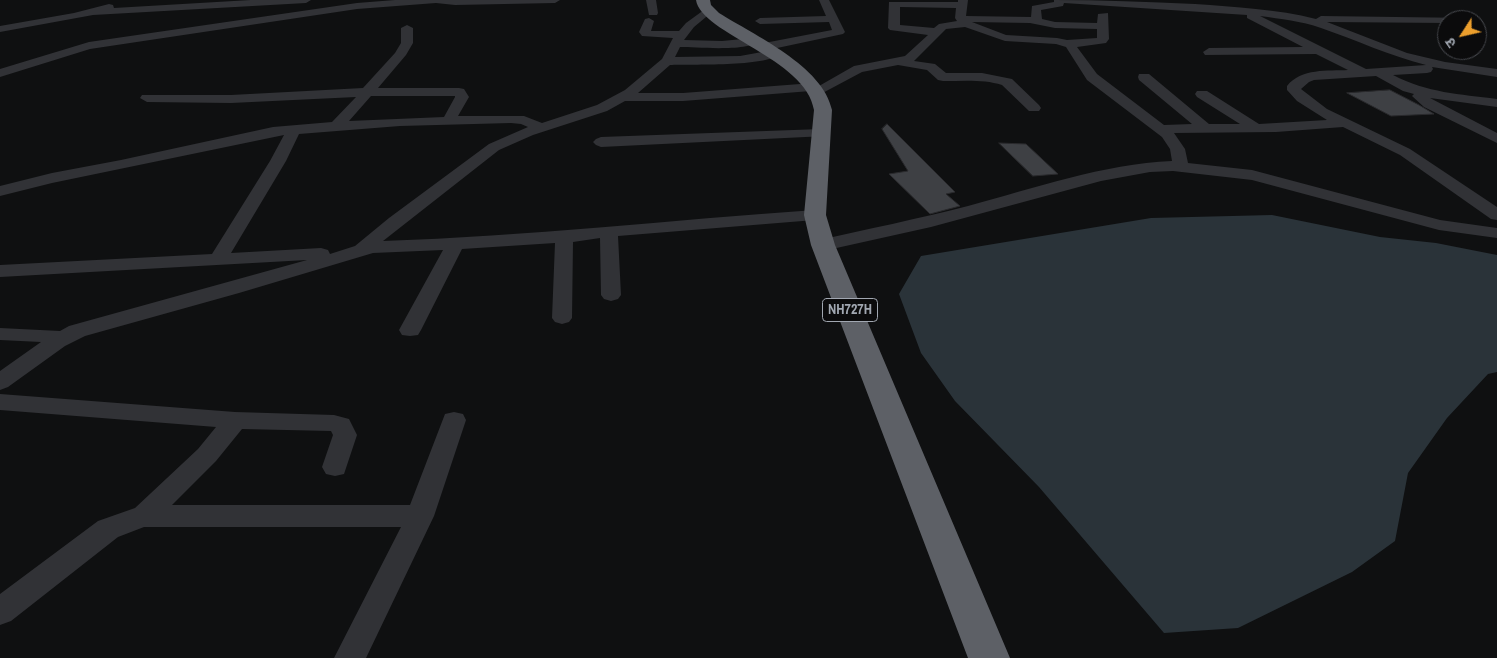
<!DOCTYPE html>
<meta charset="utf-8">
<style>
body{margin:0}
#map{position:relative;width:1497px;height:658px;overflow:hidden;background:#0f1011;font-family:"Archivo Narrow","Noto Sans Devanagari",sans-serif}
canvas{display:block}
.north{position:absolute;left:1437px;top:10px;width:50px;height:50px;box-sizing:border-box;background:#0b0b0c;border:1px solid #47494e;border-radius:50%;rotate:235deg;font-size:14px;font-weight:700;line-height:20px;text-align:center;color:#a1a7b1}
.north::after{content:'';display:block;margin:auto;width:18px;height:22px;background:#ec9f2d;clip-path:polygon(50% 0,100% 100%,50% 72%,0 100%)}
</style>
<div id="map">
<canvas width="1497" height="658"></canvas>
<div class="north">उ</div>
</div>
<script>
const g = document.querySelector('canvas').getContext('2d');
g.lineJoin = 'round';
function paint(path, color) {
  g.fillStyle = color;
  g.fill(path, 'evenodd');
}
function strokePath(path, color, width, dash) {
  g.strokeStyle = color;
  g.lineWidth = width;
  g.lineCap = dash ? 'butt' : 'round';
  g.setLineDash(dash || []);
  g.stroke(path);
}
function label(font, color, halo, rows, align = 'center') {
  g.font = font + ' "Archivo Narrow",sans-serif';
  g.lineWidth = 4;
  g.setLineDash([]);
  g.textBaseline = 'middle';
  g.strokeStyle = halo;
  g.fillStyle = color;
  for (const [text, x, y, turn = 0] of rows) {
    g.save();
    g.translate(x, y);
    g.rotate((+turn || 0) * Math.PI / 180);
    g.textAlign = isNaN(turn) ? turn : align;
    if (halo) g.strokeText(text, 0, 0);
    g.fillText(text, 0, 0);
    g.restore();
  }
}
const water = new Path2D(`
 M1272,215L1380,237L1436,243L1497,255V372L1488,374L1447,418L1408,473L1395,541L1352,572L1238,628L1164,633L1039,487L955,401L921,353L899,294L921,256L1151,218Z`);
const building = new Path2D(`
 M1390,90L1419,105L1434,114L1391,116L1347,93Z
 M887,124L955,192L946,194L960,206L930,214L889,174L908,171L882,129Z
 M999,143L1026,144L1058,174L1033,176Z`);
const street = new Path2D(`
 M251,0H311L306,3L93,15L0,32V26L74,13L109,4L113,5L114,8Z
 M395,0H560L555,3L455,5L436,3L357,9L90,49L0,77V69L89,42L357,3Z
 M646,0H656L658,13L657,15H649Z
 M819,0H829L845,32L843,34L763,51L759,50L757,47L759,44L832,30L829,22L760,24L755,21L760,18L826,16Z
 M958,0H968L966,16L1031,17L1032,6L1054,2V0C1101,0 1148,2 1195,4C1235,7 1277,9 1316,19L1321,16L1472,18L1473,20H1447V23L1327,22L1407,53L1445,62L1497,69V77L1432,67L1433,69L1431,72L1427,73L1393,75C1428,93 1459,94 1497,99V107L1430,98L1497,133V143L1424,107L1412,96L1414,94L1403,91L1376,76L1314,80L1309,82L1301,89L1327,109L1410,149L1497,207V220L1491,219L1400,155L1343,127L1276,132L1174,133L1185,149L1188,163L1252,170L1440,220L1497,228V238L1439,230L1252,180L1173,171L1150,172L1101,181L931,227L823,251L816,249L814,245L816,241C867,229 918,219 968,206C1035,188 1103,164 1172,161L1170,149L1162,137L1087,80L1066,47L1056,44L1005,41L965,27L946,29L914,61L935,64L946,73H982L1012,79L1039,105L1041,108L1039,111H1029L1002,85C984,79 963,81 943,81L938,80L927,70L898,65L862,72L817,96L812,95L811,91L683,101H625L607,111L533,135L499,150L383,241C528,236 671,220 815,210L821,211L824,215L821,219L815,220L618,236L621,295L618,299L611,301L604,299L601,295L600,238L573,242L572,318L569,322L562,324L555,322L552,318L555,243L462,249L421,330L418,335L410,336L402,335L399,330L443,250L373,253L239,293L85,336L65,346L8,387L0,390V371L41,342L0,340V328L60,331L69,326L307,260L0,277V265L212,254L270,161L284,135L52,183L0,196V186L52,173L121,160L273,127L332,122L356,97L231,103L147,102L140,98L142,95H231L363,88L395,53L401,43V28L407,25L413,28V43L406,55L378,88H459L464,89L469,97L458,116H524L542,123L597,105L625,90L662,59L673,38L642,36L639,32L645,19L649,18L654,21L651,31H679L686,23L708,7L712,8L713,10L712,12L694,27L684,40L722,41L753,38L759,41C748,52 696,47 680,47L675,57L740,56L773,50L779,54C767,67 690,64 670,65L638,93H683L813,83L819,86L854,66L905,56L928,35L890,30L888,28L889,2H958ZM1064,3L1247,15V18L1303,47L1209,48L1203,52L1205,55L1316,54L1348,70C1328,71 1301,68 1287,86V90L1297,101L1327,120L1259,124L1207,91H1197L1195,94L1197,97L1240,124H1209L1149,74H1139L1138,77L1139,80L1192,124L1164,125L1097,74L1077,47L1106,43L1109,39L1108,13L1098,14L1097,23L1055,22L1042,19L1041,10L1063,6ZM900,7L956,8L955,18L957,21L939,24L934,28L900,25ZM1260,16C1281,19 1301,21 1321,28C1356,40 1390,56 1426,65L1366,69ZM972,22L1030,23L1055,28L1097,29V38L1067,40L1057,38L1006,35ZM371,96H455V97L444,117L349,121ZM511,123L521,124L528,127L489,144L389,218L355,246L330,254L328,250L321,248L231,253L286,161L299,134L400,126Z
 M821,129L826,130L828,133L826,136L601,147L596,145L593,142L596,139L601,137Z
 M0,394L235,412L334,415L349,419L357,435L344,474L335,476L326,474L322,467L333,435L331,431L242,429L216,461L172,505H410L445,414L454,412L463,414L466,420L434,516L366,658H334L401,527H144L118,537L11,621L0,625V594L98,521L135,508L198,449L216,427L0,410Z`);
const highway = new Path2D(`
 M696,0H710L711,5L719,13C754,35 823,66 832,110L826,215L835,245L1010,658H968L811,245L804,215L814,110C806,58 701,34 696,0Z`);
const shields = [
 [850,310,55]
];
const shieldNames = [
 ["NH727H",850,310]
];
paint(water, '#2a3339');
paint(building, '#3e4044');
strokePath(building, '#2a2a2d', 1);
paint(street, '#313236');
paint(highway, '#5d6066');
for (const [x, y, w] of shields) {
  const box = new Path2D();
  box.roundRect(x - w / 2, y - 11.5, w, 23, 4);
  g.fillStyle = '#0b0b0c';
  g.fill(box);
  strokePath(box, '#a1a7b1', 1);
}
label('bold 14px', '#a1a7b1', null, shieldNames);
</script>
